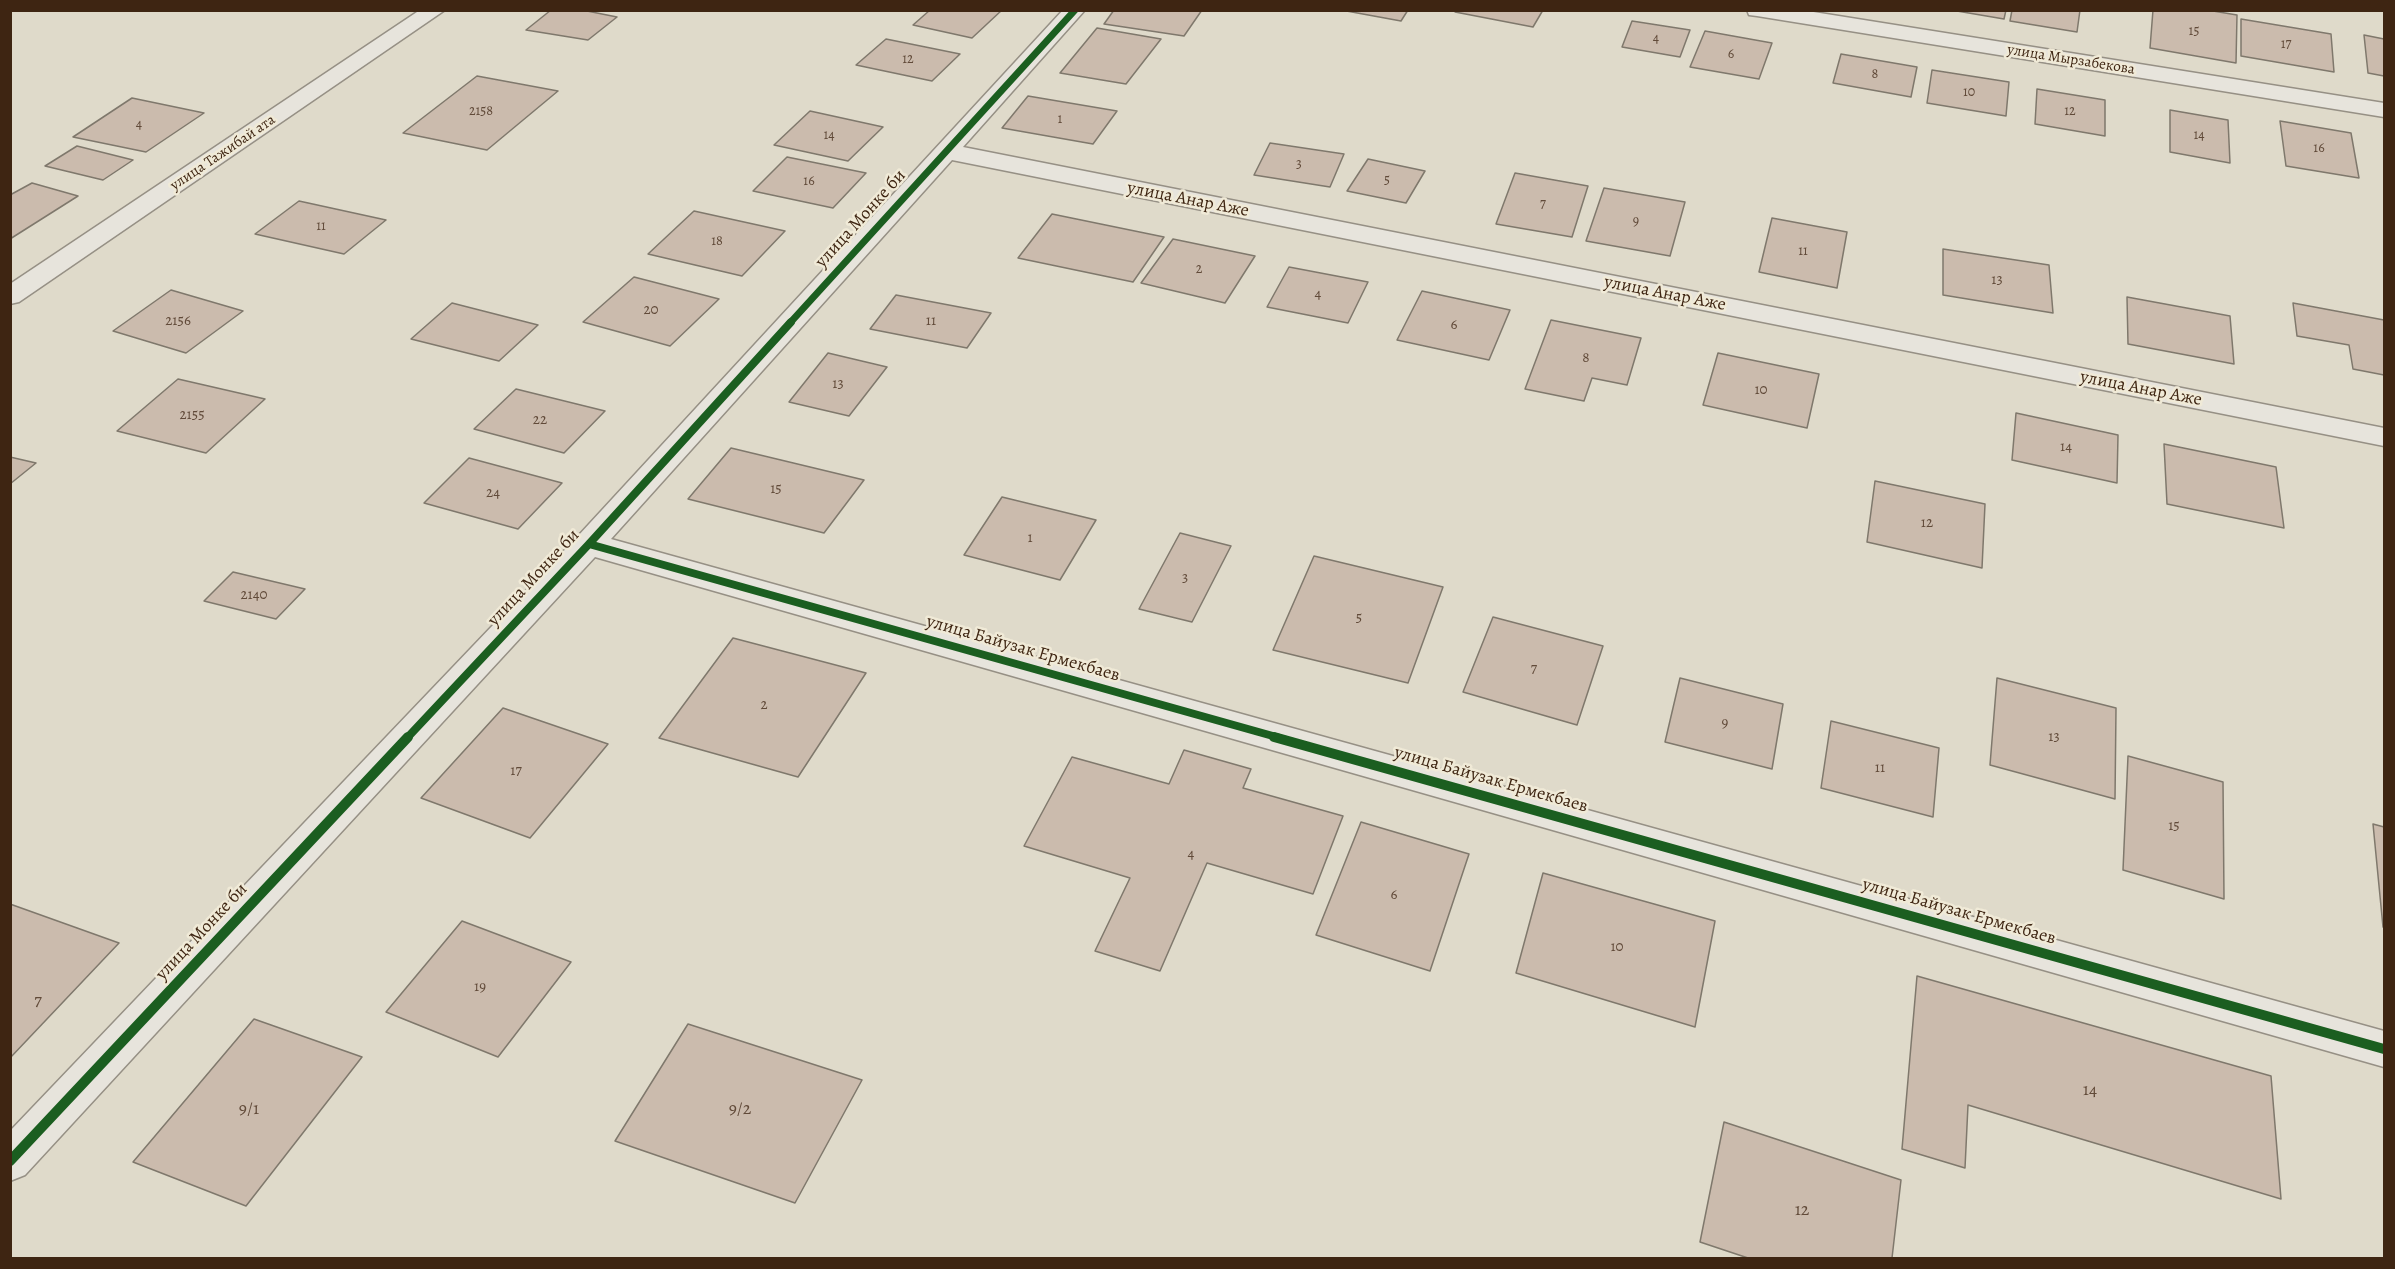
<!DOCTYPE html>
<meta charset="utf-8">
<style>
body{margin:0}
#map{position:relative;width:2395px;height:1269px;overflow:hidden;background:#dfdaca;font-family:Alegreya,serif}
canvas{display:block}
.frame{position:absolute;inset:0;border:12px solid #3e2512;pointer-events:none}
</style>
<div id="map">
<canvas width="2395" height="1269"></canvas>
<div class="frame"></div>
</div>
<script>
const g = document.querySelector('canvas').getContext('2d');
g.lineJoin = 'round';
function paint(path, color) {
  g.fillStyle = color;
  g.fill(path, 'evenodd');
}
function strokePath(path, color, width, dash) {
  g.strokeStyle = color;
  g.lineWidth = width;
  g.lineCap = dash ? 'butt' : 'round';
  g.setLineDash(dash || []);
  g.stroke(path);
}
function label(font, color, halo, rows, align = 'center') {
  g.font = font + ' Alegreya,serif';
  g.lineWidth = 5;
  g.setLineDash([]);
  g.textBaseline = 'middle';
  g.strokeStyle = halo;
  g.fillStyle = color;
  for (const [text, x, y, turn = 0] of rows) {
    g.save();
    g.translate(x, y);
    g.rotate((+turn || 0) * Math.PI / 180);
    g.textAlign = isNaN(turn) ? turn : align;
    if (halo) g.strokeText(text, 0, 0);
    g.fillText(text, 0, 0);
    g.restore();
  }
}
const building = new Path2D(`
 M551,10H582L617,17L588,40L526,30Z
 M930,10H1002L972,38L913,25Z
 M1114,10H1202L1184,36L1104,24Z
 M1341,10H1408L1401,21Z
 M1456,10H1543L1533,27L1455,12Z
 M1951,10H2006L2004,19Z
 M2012,10H2080L2077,32L2010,21Z
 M2153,10H2207L2237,15L2236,63L2150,48Z
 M2241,19L2331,34L2334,72L2241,56Z
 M1632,21L1690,30L1680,57L1622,47Z
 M1097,28L1161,39L1126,84L1060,73Z
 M1705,31L1772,43L1759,79L1690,67Z
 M2364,35L2384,39V76L2368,73Z
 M886,39L960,54L932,81L856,65Z
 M1841,54L1917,67L1911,97L1833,83Z
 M1932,70L2009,82L2006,116L1927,103Z
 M477,76L558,91L487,150L403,133Z
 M2037,89L2105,100V136L2035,124Z
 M1028,96L1117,111L1093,144L1002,128Z
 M132,98L204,113L146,152L73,137Z
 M2170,110L2228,120L2230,163L2170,152Z
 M810,111L883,127L848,161L774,145Z
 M2280,121L2351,133L2359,178L2286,166Z
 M1270,143L1344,154L1330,187L1254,175Z
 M77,146L133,160L103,180L45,166Z
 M787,157L866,173L833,208L753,191Z
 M1368,159L1425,171L1406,203L1347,191Z
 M1515,173L1588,186L1572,237L1496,224Z
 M32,183L78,196L10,239V195Z
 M1604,188L1685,202L1670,256L1586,241Z
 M299,201L386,220L344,254L255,234Z
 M694,211L785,231L742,276L648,254Z
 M1052,214L1164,237L1133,282L1018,258Z
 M1772,218L1847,232L1837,288L1759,272Z
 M1173,239L1255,256L1225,303L1141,283Z
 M1943,249L2049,265L2053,313L1943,295Z
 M1289,267L1368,282L1348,323L1267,307Z
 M634,277L719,299L670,346L583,322Z
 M171,290L243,311L186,353L113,331Z
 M1422,291L1510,310L1489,360L1397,340Z
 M896,295L991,313L967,348L870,329Z
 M2127,297L2230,316L2234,364L2128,344Z
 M452,303L538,325L499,361L411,339Z
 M2293,303L2384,320V375L2353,369L2349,345L2297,336Z
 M1551,320L1641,338L1627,385L1592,378L1584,401L1525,389Z
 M828,353L887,367L849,416L789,402Z
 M1718,353L1819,374L1807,428L1703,405Z
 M178,379L265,399L206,453L117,431Z
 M516,389L605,411L564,453L474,429Z
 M2016,413L2118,435L2117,483L2012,460Z
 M2164,444L2276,467L2284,528L2167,504Z
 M731,448L864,480L824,533L688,499Z
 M10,457L36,463L10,484Z
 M469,458L562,483L518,529L424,503Z
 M1875,481L1985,504L1982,568L1867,542Z
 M1002,497L1096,520L1060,580L964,555Z
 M1180,533L1231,546L1192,622L1139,609Z
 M1314,556L1443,587L1408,683L1273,650Z
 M233,572L305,589L276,619L204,601Z
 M1493,617L1603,646L1577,725L1463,692Z
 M733,638L866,673L798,777L659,738Z
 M1680,678L1783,704L1772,769L1665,742Z
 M1997,678L2116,708L2115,799L1990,765Z
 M503,708L608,744L530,838L421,798Z
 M1831,721L1939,748L1933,817L1821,788Z
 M1184,750L1251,769L1243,788L1343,816L1313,894L1207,863L1160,971L1095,951L1130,878L1024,846L1072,757L1169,784Z
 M2128,756L2223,782L2224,899L2123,870Z
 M1361,822L1469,854L1430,971L1316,935Z
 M2373,824L2384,827V928L2383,927Z
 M1543,873L1715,921L1695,1027L1516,973Z
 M10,904L119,943L10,1058Z
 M462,921L571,962L498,1057L386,1012Z
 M1917,976L2271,1076L2281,1199L1968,1105L1965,1168L1902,1149Z
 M254,1019L362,1057L246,1206L133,1162Z
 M688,1024L862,1080L795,1203L615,1141Z
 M1724,1122L1901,1180L1892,1258H1748L1700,1242Z`);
const minor = new Path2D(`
 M420,10H445L19,302L10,304V284Z
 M1063,10H1085L963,147L2384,428V446L952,160L611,539L2384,1031V1067L595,557L25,1175L10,1181V1131L578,536Z
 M1747,10H1801L2384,103V117L1757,16L1749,15Z`);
const cyclewayFar2 = new Path2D(`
 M789,324L1075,10`);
const cyclewayFar1 = new Path2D(`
 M589,544L1280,738
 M407,738L589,544L791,322`);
const cycleway = new Path2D(`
 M1274,737L2384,1049
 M10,1161L408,737`);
const farNumbernames = [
 ["15",2194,32],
 ["4",1656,39],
 ["17",2286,45],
 ["6",1731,55],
 ["12",908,60],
 ["8",1875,75],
 ["10",1969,93],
 ["2158",481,112],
 ["12",2070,112],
 ["1",1060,120],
 ["4",139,125],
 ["14",829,136],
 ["14",2199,136],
 ["16",2319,149],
 ["3",1299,165],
 ["5",1387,181],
 ["16",809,182],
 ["7",1543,205],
 ["9",1636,222],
 ["11",321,227],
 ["18",717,242],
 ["11",1803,252],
 ["2",1199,270]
];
const farStreetnames = [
 ["улица Мырзабекова",2071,60,9],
 ["улица Тажибай ата",223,153,-34]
];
const numberNames = [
 ["13",1997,280],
 ["4",1318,294],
 ["20",651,310],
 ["2156",178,321],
 ["11",931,321],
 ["6",1454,325],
 ["8",1586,358],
 ["13",838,384],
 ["10",1761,390],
 ["2155",192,415],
 ["22",540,420],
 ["14",2066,447],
 ["15",776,489],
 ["24",493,493],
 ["12",1927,523],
 ["1",1030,538],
 ["3",1185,578],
 ["2140",254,595],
 ["5",1359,618],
 ["7",1534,669],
 ["2",764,705],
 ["9",1725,723],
 ["13",2054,737],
 ["11",1880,768],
 ["17",516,771],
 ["15",2174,826],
 ["4",1191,854],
 ["6",1394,895],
 ["10",1617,947],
 ["19",480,987]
];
const streetNames = [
 ["улица Анар Аже",1188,200,11],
 ["улица Монке би",861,219,-48],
 ["улица Анар Аже",1665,294,11],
 ["улица Анар Аже",2141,389,11],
 ["улица Монке би",534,578,-47],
 ["улица Байузак Ермекбаев",1023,649,16],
 ["улица Байузак Ермекбаев",1491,780,16],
 ["улица Байузак Ермекбаев",1959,912,16],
 ["улица Монке би",202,932,-47]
];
const nearNumbernames = [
 ["7",38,1001],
 ["14",2090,1091],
 ["9/1",249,1110],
 ["9/2",740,1110],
 ["12",1802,1211]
];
paint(building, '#cbbbad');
strokePath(building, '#7f786c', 1.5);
strokePath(minor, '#969085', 3);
paint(minor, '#e7e4dc');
strokePath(cyclewayFar2, '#1b5e20', 7);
strokePath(cyclewayFar1, '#1b5e20', 8);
strokePath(cycleway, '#1b5e20', 10);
label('14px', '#614a39', null, farNumbernames);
label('15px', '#3e2512', '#f0ead7', farStreetnames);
label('15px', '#614a39', null, numberNames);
label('18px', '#3e2512', '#f0ead7', streetNames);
label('18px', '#614a39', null, nearNumbernames);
</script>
